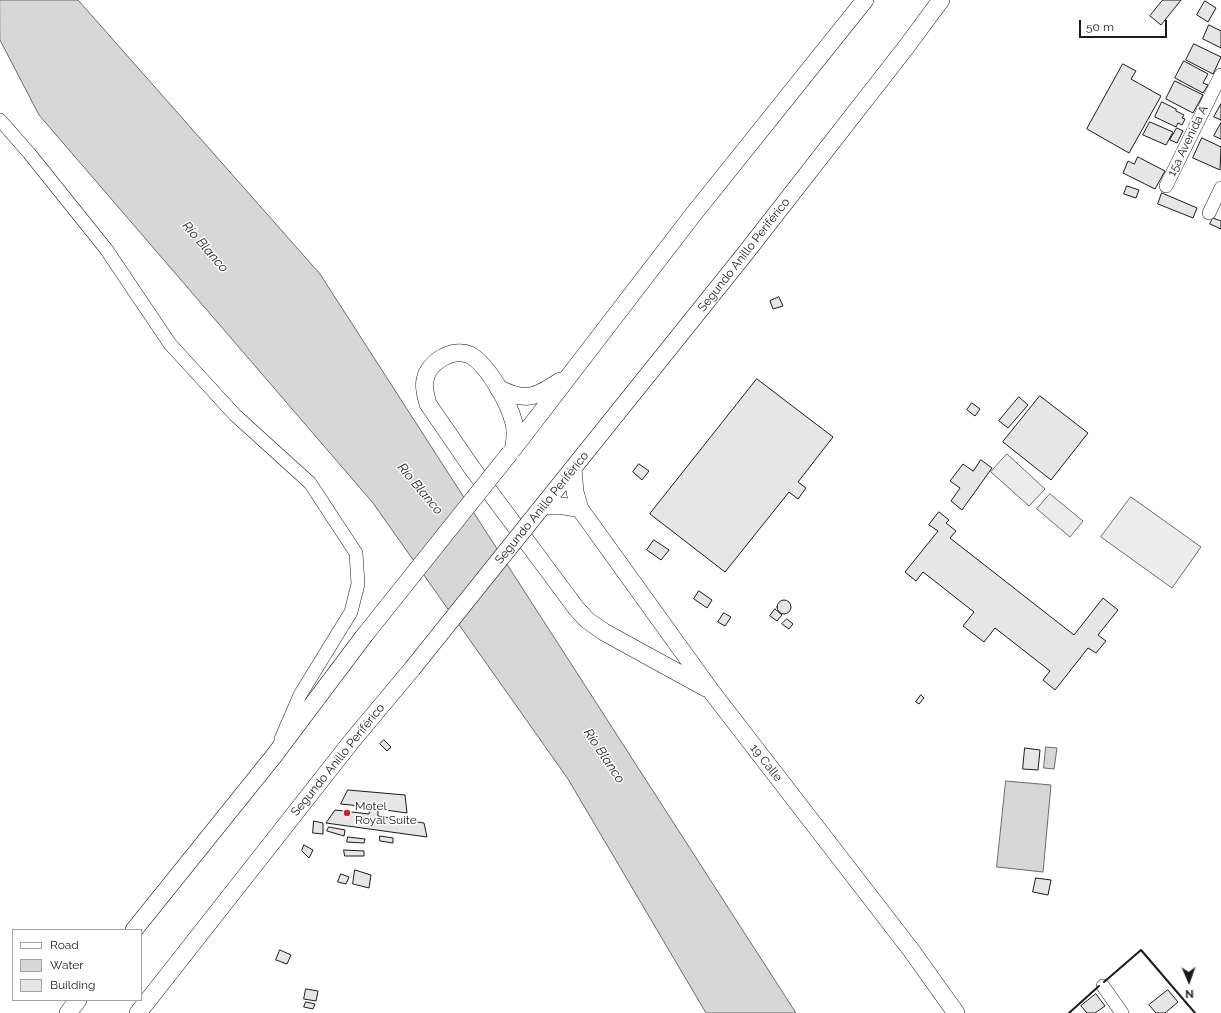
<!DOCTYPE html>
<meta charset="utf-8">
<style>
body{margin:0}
#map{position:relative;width:1221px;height:1013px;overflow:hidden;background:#fff;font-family:Raleway,sans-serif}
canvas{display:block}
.legend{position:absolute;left:12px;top:929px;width:130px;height:72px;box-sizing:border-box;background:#fff;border:1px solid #a3a3a3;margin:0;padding:5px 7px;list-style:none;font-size:12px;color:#1a1a1a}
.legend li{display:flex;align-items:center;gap:8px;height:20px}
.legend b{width:20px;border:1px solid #a3a3a3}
.north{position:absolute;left:1169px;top:961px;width:40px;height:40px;-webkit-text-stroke:3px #fff;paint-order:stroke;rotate:178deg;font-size:11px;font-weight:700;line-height:16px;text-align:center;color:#1a1a1a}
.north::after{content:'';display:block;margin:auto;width:14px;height:18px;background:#1a1a1a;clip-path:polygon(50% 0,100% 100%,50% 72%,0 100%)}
.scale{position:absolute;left:1079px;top:20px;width:88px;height:18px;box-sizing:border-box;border:2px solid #1a1a1a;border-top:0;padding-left:5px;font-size:12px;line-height:14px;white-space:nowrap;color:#1a1a1a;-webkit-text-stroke:3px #fff;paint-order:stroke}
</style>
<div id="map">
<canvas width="1221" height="1013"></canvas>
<ul class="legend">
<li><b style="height:5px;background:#fff"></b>Road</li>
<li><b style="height:11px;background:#d7d7d7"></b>Water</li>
<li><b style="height:11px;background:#e6e6e6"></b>Building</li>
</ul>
<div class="north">N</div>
<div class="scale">50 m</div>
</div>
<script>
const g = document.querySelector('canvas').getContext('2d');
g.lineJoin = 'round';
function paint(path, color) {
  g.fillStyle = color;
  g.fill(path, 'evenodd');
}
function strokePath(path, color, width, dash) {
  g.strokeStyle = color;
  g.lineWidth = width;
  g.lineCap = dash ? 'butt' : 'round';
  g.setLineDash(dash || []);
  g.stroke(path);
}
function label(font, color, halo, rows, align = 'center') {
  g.font = font + ' Raleway,sans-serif';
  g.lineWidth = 3;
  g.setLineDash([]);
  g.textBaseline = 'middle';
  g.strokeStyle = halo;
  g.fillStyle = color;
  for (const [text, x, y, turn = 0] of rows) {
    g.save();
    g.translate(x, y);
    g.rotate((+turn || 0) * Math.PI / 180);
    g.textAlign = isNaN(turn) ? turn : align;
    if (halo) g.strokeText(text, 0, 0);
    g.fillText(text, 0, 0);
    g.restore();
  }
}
const built = new Path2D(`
 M1007,454L1045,489L1029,506L991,472Z
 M1050,494L1083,521L1070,537L1037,509Z
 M1131,497L1201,547L1172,588L1101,537Z`);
const water = new Path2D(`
 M0,0H78L320,274L796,1013H706L568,779L373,503L39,115L0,40Z
 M1046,747L1057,748L1054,769L1044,768Z
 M1006,781L1051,785L1043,872L997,867Z`);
const building = new Path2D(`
 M1163,0H1181L1161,25L1150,16Z
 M1205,1L1216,8L1208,22L1197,15Z
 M1209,25L1221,31V48L1203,39Z
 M1194,44L1221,57L1213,74L1186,60Z
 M1184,61L1208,74L1203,83L1208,85L1203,93L1175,78Z
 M1123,64L1136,71L1131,79L1161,96L1129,153L1087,129Z
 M1175,81L1203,95L1193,113L1166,99Z
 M1162,102L1176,109V111L1184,115L1182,118L1185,119L1182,125L1178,123L1176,127L1155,117Z
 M1221,104V120L1214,117Z
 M1150,122L1173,132L1166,145L1143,135Z
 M1221,123V139L1214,136Z
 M1177,128L1183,131L1177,143L1170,140Z
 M1202,138L1221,147L1220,170L1193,158Z
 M1138,157L1165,171L1155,189L1123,173L1128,161L1134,164Z
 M1127,186L1139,190L1136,198L1124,194Z
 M1162,193L1197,208L1193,218L1158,204Z
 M1213,218L1221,221V229L1210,224Z
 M779,297L783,306L773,309L770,301Z
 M757,379L833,437L798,482L806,488L798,499L789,492L725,572L650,514Z
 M1040,396L1088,433L1051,480L1003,442Z
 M1019,397L1028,405L1008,428L999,421Z
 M972,403L980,409L975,416L967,410Z
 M981,460L992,468L962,510L951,501L960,488L950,481L963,464L973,471Z
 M639,464L649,471L642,480L633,472Z
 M939,512L949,520L946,523L956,531L950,538L1074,635L1103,598L1118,610L1098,635L1106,641L1096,653L1088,648L1055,690L1043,680L1050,671L995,628L984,642L963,626L974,612L923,572L916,581L905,572L938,531L929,525Z
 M654,540L669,550L661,560L647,550Z
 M699,591L712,600L707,608L694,599Z
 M777 607a7 7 0 1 1 14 0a7 7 0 1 1-14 0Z
 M775,609L782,615L777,621L770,616Z
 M724,613L731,617L725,626L718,622Z
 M787,619L793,624L789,629L782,624Z
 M921,695L924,698L919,704L916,702Z
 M384,740L391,747L387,751L380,744Z
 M1025,748L1040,750L1038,770L1023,769Z
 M348,790L405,795L407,813L378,809V816L424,823L427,837L326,823L335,810L369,814L370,807L341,804Z
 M314,821L323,823V834L313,833Z
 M329,827L345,830L344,836L327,831Z
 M380,836L393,838V843L380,841Z
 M348,837L365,839L364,843L347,842Z
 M304,845L313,850L309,858L302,851Z
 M344,850L364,851V856H345Z
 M355,870L371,875L369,888L353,884Z
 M341,874L349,877L346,884L338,882Z
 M1036,878L1051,880L1048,895L1033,892Z
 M280,950L291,955L287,964L276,960Z
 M306,989L318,991L316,1001L304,999Z
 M1168,990L1178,1002L1165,1013H1156L1149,1005Z
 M1096,994L1105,1006L1095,1013H1087L1081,1006Z
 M306,1002L315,1004L313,1009L304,1007Z`);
const minor = new Path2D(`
 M0,120L29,153L106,249L170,344L235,415L310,483L356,553L358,584L351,612L300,695L281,739
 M1166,186L1221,75
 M1209,213L1221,188
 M1103,986L1122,1013`);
const major = new Path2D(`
 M498,388C525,402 535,398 560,381
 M514,447C515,439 516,431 514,423C509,403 488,365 470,355C453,347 428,362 425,380C423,388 426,396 428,404L472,468L576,608L587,620L604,632L706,688
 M513,449L692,216L865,0
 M573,469L575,492L580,509L711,691L911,950L956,1013
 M543,506H563L580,509
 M537,513L744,255L907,46L941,0
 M134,930L273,757L364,636
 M68,1013L78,1000
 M138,1013L351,742L412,669`);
const majorBridge = new Path2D(`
 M364,636L510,453
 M412,669L537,513`);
const wall = new Path2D(`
 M1104,982L1141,950L1195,1013
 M1069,1013L1099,986`);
const markers = [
 [347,813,4,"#c62828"]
];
const streetNames = [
 ["15a Avenida A",1188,141,-64],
 ["Segundo Anillo Periférico",744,255,-52],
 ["Segundo Anillo Periférico",542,508,-51],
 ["Segundo Anillo Periférico",338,760,-51],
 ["19 Calle",766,763,52]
];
const poiNames = [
 ["Motel",355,806],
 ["Royal Suite",355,820]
];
const waterNames = [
 ["Río Blanco",205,247,49],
 ["Río Blanco",420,489,50],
 ["Río Blanco",604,756,56]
];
paint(built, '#ededed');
strokePath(built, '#6a6a6a', 1);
paint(water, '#d7d7d7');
strokePath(water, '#6a6a6a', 1);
paint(building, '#e6e6e6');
strokePath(building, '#1a1a1a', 1);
strokePath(minor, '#1a1a1a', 14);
strokePath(major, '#1a1a1a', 18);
strokePath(minor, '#fff', 13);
strokePath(major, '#fff', 17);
strokePath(majorBridge, '#1a1a1a', 18, []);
strokePath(majorBridge, '#fff', 17);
strokePath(wall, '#1a1a1a', 2);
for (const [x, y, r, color] of markers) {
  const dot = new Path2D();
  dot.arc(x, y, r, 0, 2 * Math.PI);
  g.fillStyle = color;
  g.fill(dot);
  strokePath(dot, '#fff', 1.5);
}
label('12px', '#1a1a1a', '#fff', streetNames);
label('12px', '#1a1a1a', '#fff', poiNames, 'left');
label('italic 13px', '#1a1a1a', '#fff', waterNames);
</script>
